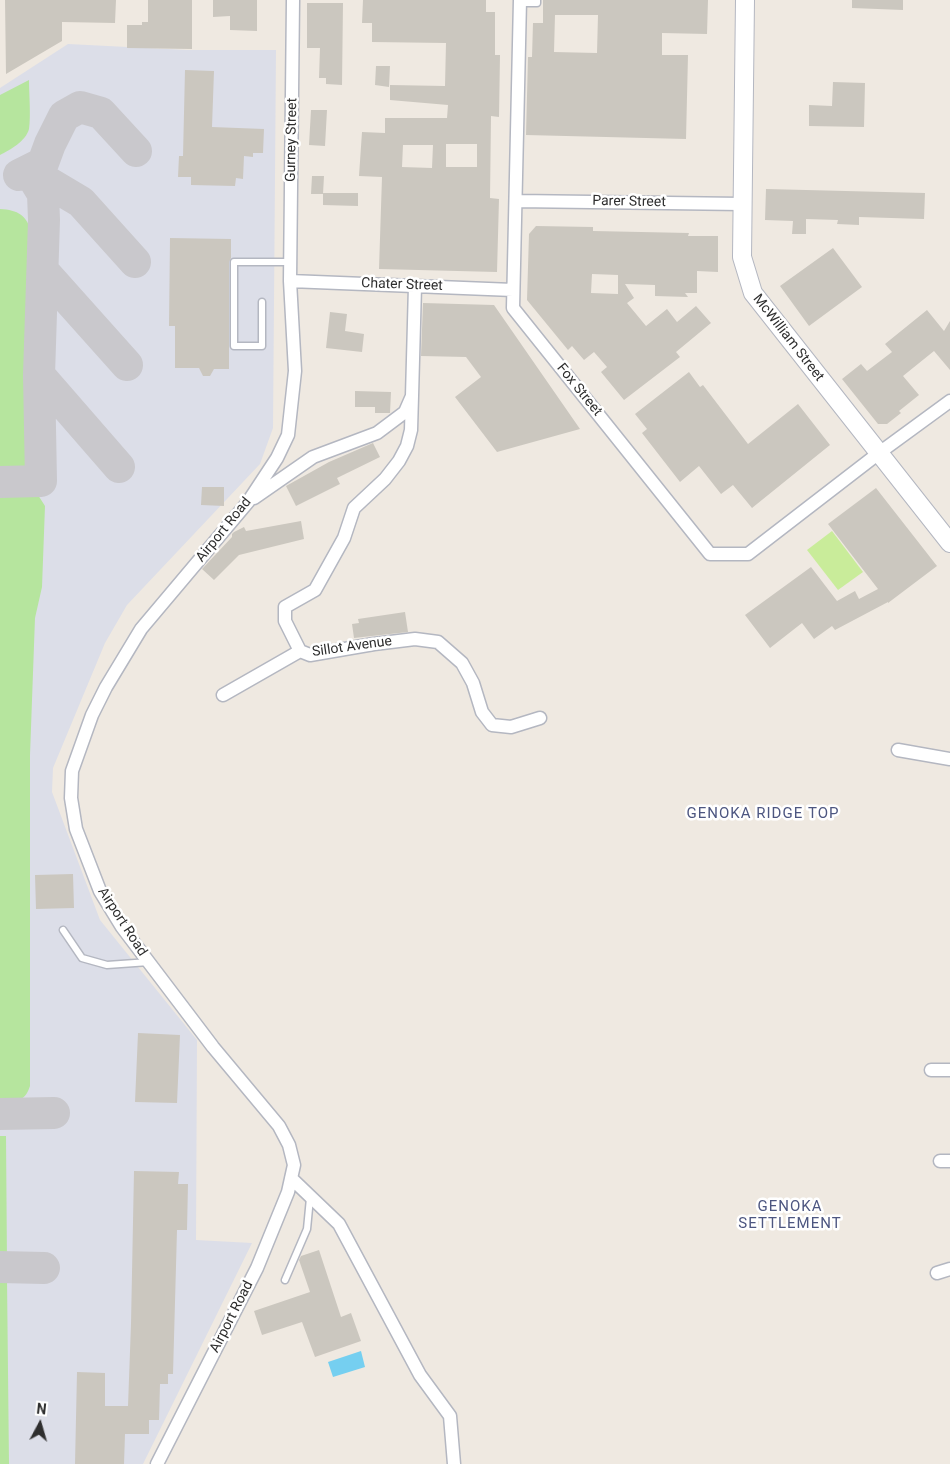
<!DOCTYPE html>
<style>
body{margin:0}
#map{position:relative;width:950px;height:1464px;overflow:hidden;background:#efe9e1;font-family:Roboto,sans-serif}
canvas{display:block}
.north{position:absolute;left:15px;top:1399px;width:50px;height:50px;-webkit-text-stroke:4px #fff;paint-order:stroke;rotate:6deg;font-size:14px;font-weight:700;line-height:20px;text-align:center;color:#2e2e2e}
.north::after{content:'';display:block;margin:auto;width:18px;height:22px;background:#2e2e2e;clip-path:polygon(50% 0,100% 100%,50% 72%,0 100%)}
</style>
<div id="map">
<canvas width="950" height="1464"></canvas>
<div class="north">N</div>
</div>
<script>
const g = document.querySelector('canvas').getContext('2d');
g.lineJoin = 'round';
function paint(path, color) {
  g.fillStyle = color;
  g.fill(path, 'evenodd');
}
function strokePath(path, color, width, dash) {
  g.strokeStyle = color;
  g.lineWidth = width;
  g.lineCap = dash ? 'butt' : 'round';
  g.setLineDash(dash || []);
  g.stroke(path);
}
function label(font, color, halo, rows, align = 'center') {
  g.font = font + ' Roboto,sans-serif';
  g.lineWidth = 5;
  g.setLineDash([]);
  g.textBaseline = 'middle';
  g.strokeStyle = halo;
  g.fillStyle = color;
  for (const [text, x, y, turn = 0] of rows) {
    g.save();
    g.translate(x, y);
    g.rotate((+turn || 0) * Math.PI / 180);
    g.textAlign = isNaN(turn) ? turn : align;
    if (halo) g.strokeText(text, 0, 0);
    g.fillText(text, 0, 0);
    g.restore();
  }
}
const airport = new Path2D(`
 M68,44L187,50H276L273,428L260,464L127,605L105,643L53,768L52,792L100,920L197,1040L196,1240L252,1243L143,1464H0V88Z`);
const green = new Path2D(`
 M29,80C29,93 31,116 29,129C26,141 10,150 0,155V95Z
 M0,209C18,210 27,215 32,234V472L27,475H0Z
 M23,492L38,495L45,506L42,587L35,618L30,755V1086C25,1102 16,1102 0,1102V493Z
 M0,1136H6L7,1264H0Z
 M0,1278L7,1279L9,1464H0Z`);
const pitch = new Path2D(`
 M832,531L863,572L838,590L807,550Z`);
const water = new Path2D(`
 M361,1351L365,1367L333,1377L328,1362Z`);
const taxiway = new Path2D(`
 M19,175L43,163L50,144L64,116L80,107L101,113L136,151
 M26,175L39,177L81,202L135,262
 M32,176L43,194L44,220L39,375L119,467
 M43,271L127,365
 M0,482L41,481L39,375
 M0,1114L54,1113
 M0,1267L44,1268`);
const building = new Path2D(`
 M5,0H116L115,23L62,22V41L6,74Z
 M148,0H192V49L127,48V25H142V22H148Z
 M213,0H257V31L230,30V16L213,17Z
 M363,0H486V12H495V55H500L499,117L491,116L490,198L499,199L497,272L379,269L382,177L359,176L362,132L385,133V118H447L448,105L390,100V85L445,86L446,43L372,42V23H362ZM446,144H477V167H446ZM403,145H433L432,168L402,167Z
 M543,0H708L707,34L662,33V55H688L686,139L526,135L528,57H532L533,23H543ZM555,15H598L597,53L554,52Z
 M852,0H903V10L852,8Z
 M307,3H343L342,85L326,84V78H319L320,48H307Z
 M376,66H390L389,87L375,85Z
 M185,70L214,71L212,127L264,129L263,153H253V157L244,156L243,179L236,178L235,186L191,185V177H178L179,156H183Z
 M833,82L865,83L864,127L809,126V105L832,106Z
 M311,110H327L325,146L309,145Z
 M312,176H324L323,194H311Z
 M766,189L925,193L924,219L859,217V225L837,224L838,220L806,219V234H792L793,221L765,220Z
 M323,193H358V206L323,205Z
 M536,226L593,227V231L689,233L688,236H718V272L697,271V293H685L688,297L655,296V285L625,284L634,298L627,303L646,326L667,309L677,322L696,306L711,323L676,352L680,357L624,400L601,372L607,367L594,352L584,360L572,346L568,350L527,300L529,234ZM592,274L618,275V294L591,293Z
 M170,238L231,239V258L229,262V369H214L210,376H203L199,368H175V326H169Z
 M833,248L862,287L809,326L780,286Z
 M423,303L494,305L580,429L497,452L455,397L481,377L466,357L421,356Z
 M927,310L944,331L950,321V370L934,351L903,376L919,395L899,411L901,413L887,424H878L842,379L861,364L867,371L892,352L885,344Z
 M330,312L347,314L345,331L364,334L362,352L326,348Z
 M689,372L700,387L703,385L748,444L798,404L830,445L752,508L733,485L721,494L699,466L680,482L642,433L647,429L635,414Z
 M355,391L391,392L390,413H375V407H355Z
 M373,443L380,457L337,478L340,484L296,506L286,486L329,462Z
 M202,487H224V506L201,505Z
 M876,488L937,566L888,603V602L835,630L832,626L814,639L802,623L770,648L745,615L811,567L837,601L855,591L859,599L878,589L828,524Z
 M301,521L304,539L239,555L214,580L202,569L232,537V534L234,532L244,527L246,531Z
 M405,612L408,632L354,638L352,624L359,623L358,619Z
 M73,874L74,908L36,909L35,875Z
 M138,1033L180,1035L177,1103L135,1102Z
 M134,1171L179,1172L178,1184H188L187,1230H177L173,1374H168V1384H160L159,1420H149V1434H125L124,1464H75L77,1372L105,1373V1406H128L131,1324Z
 M319,1250L341,1317L351,1313L361,1341L315,1357L302,1322L262,1335L254,1311L310,1292L299,1260L301,1256Z`);
const lane = new Path2D(`
 M519,3H537V0
 M262,302V346H234V262H290
 M63,930L82,958L107,965L149,962
 M285,1280L307,1229L310,1198`);
const street = new Path2D(`
 M520,0L513,308L710,554H748L879,453L950,401
 M517,201L742,204
 M290,281L513,290
 M412,396L411,430L407,446L399,461L385,479L354,508L344,538L315,590L285,607V621L300,651L310,655L374,644L415,639L438,642L462,663L473,683L482,712L492,725L511,727L540,718
 M254,498L313,457L377,433L405,412L412,396L415,286
 M223,695L300,651
 M898,750L950,759
 M931,1070H950
 M940,1161H950
 M291,1178L339,1224L420,1375L450,1416L454,1464
 M937,1273L950,1269
 M157,1464L257,1268L288,1192L294,1165L289,1145L279,1126L213,1047L122,927L100,891L76,829L71,798L72,771L92,715L106,687L141,629L248,502L277,458L288,435L295,371L290,281L293,0`);
const secondary = new Path2D(`
 M745,0L742,257L753,293L950,543`);
const streetNames = [
 ["Gurney Street",292,140,-89],
 ["Parer Street",629,202,1],
 ["Chater Street",402,285,2],
 ["McWilliam Street",788,338,52],
 ["Fox Street",579,390,51],
 ["Airport Road",224,530,-51],
 ["Sillot Avenue",352,647,-8],
 ["Airport Road",122,922,57],
 ["Airport Road",232,1317,-63]
];
const neighbourhoodNames = [
 ["GENOKA RIDGE TOP",763,814],
 ["GENOKA",790,1207],
 ["SETTLEMENT",790,1224]
];
paint(airport, '#dcdee8');
paint(green, '#b6e59e');
paint(pitch, '#c9ec9a');
paint(water, '#75cff0');
strokePath(taxiway, '#c9c8cc', 32);
paint(building, '#cbc7bf');
strokePath(lane, '#b4b7c1', 9);
strokePath(street, '#b4b7c1', 15);
strokePath(secondary, '#b4b7c1', 20);
strokePath(lane, '#fff', 6);
strokePath(street, '#fff', 12);
strokePath(secondary, '#fff', 18);
label('14px', '#2e2e2e', '#fff', streetNames);
g.letterSpacing = '1px';
label('15px', '#4d5680', '#fff', neighbourhoodNames);
g.letterSpacing = '0px';
</script>
